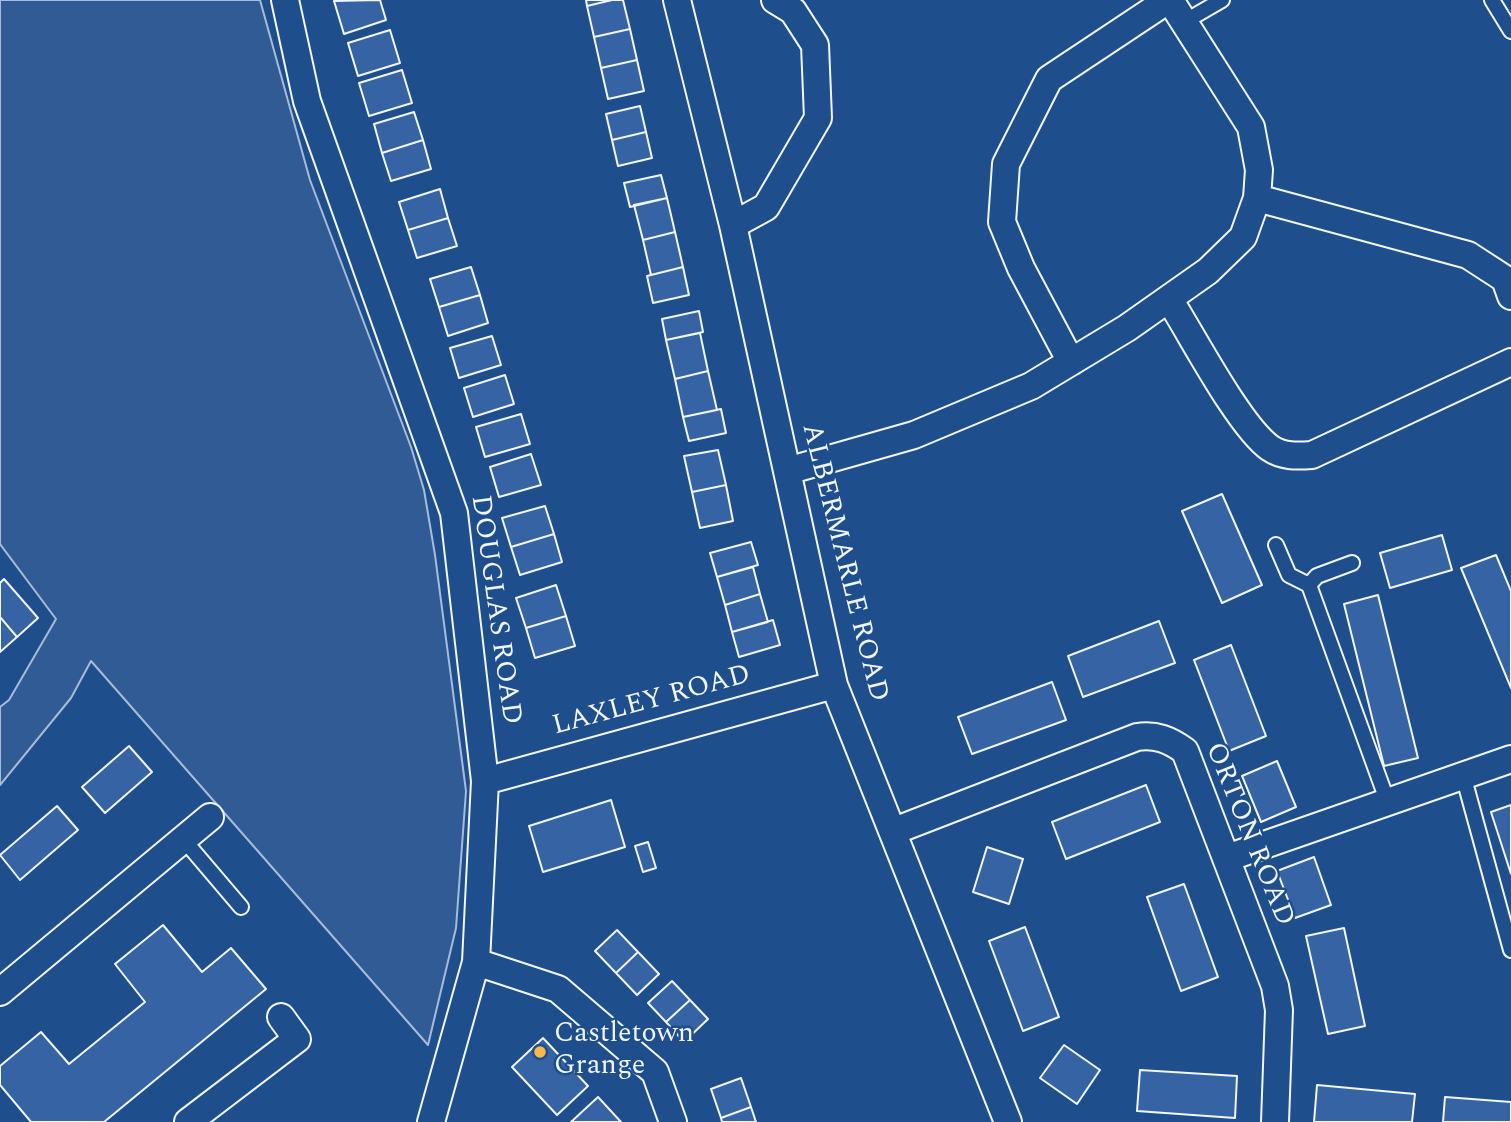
<!DOCTYPE html>
<style>
body{margin:0}
canvas{display:block;background:#1f4e8c}
</style>
<canvas width="1511" height="1122"></canvas>
<script>
const g = document.querySelector('canvas').getContext('2d');
g.lineJoin = 'round';
function paint(path, color) {
  g.fillStyle = color;
  g.fill(path, 'evenodd');
}
function strokePath(path, color, width, dash) {
  g.strokeStyle = color;
  g.lineWidth = width;
  g.lineCap = dash ? 'butt' : 'round';
  g.setLineDash(dash || []);
  g.stroke(path);
}
function label(font, color, halo, rows, align = 'center') {
  g.font = font + ' Spectral,serif';
  g.lineWidth = 5;
  g.setLineDash([]);
  g.textBaseline = 'middle';
  g.strokeStyle = halo;
  g.fillStyle = color;
  for (const [text, x, y, turn = 0] of rows) {
    g.save();
    g.translate(x, y);
    g.rotate((+turn || 0) * Math.PI / 180);
    g.textAlign = isNaN(turn) ? turn : align;
    if (halo) g.strokeText(text, 0, 0);
    g.fillText(text, 0, 0);
    g.restore();
  }
}
const built = new Path2D(`
 M0,0H260L310,180L411,447L424,490L435,555L466,791L456,928L428,1045L91,661L71,698L0,785V707L9,700L56,619L0,544Z`);
const building = new Path2D(`
 M380,0L386,20L344,34L334,1Z
 M586,0H612L587,6Z
 M612,0H623L630,29L594,37L587,6Z
 M630,29L637,60L601,68L594,37Z
 M390,30L400,63L358,76L348,43Z
 M637,60L644,91L608,99L601,68Z
 M402,70L412,103L369,116L359,83Z
 M640,106L646,132L612,140L606,114Z
 M414,112L423,140L382,153L374,124Z
 M646,132L652,158L618,166L612,140Z
 M423,140L431,169L391,181L382,153Z
 M661,175L667,198L630,207L624,183Z
 M440,189L448,218L408,230L399,202Z
 M667,198L675,232L643,240L634,205Z
 M448,218L457,246L417,258L408,230Z
 M675,232L683,267L651,275L643,240Z
 M471,267L480,295L439,307L430,279Z
 M683,267L689,295L653,303L647,276Z
 M480,295L488,323L448,336L439,307Z
 M699,311L703,332L666,340L662,319Z
 M700,333L708,371L675,379L666,340Z
 M492,336L501,365L459,378L450,348Z
 M708,371L717,410L683,417L675,379Z
 M505,375L514,404L473,417L464,388Z
 M721,409L726,433L689,441L683,417Z
 M521,414L530,444L485,457L476,427Z
 M718,450L726,485L692,492L684,456Z
 M531,454L541,485L499,497L490,467Z
 M726,485L733,521L700,528L692,492Z
 M1222,494L1262,585L1222,603L1182,511Z
 M545,506L554,534L511,547L502,518Z
 M554,534L562,562L520,575L511,547Z
 M1442,535L1452,570L1390,588L1380,553Z
 M751,542L758,565L717,577L710,553Z
 M1496,555L1511,591V688L1461,568Z
 M753,567L760,594L725,605L717,577Z
 M4,579L38,618L17,637L0,617V583Z
 M556,585L566,616L526,628L516,598Z
 M760,594L768,622L732,632L725,605Z
 M1378,595L1418,758L1384,766L1344,604Z
 M566,616L575,646L535,658L526,628Z
 M0,617L17,637L0,652Z
 M773,620L780,645L739,657L732,632Z
 M1159,621L1175,663L1083,697L1068,656Z
 M1231,645L1266,736L1229,751L1194,660Z
 M1052,682L1066,720L972,754L958,717Z
 M129,746L152,772L105,813L82,787Z
 M1277,761L1296,807L1261,822L1242,776Z
 M1146,785L1160,822L1066,859L1052,822Z
 M611,800L625,847L543,872L529,826Z
 M1511,805V874L1491,812Z
 M57,806L78,830L20,880L0,855Z
 M648,842L656,868L643,872L635,846Z
 M987,847L1023,859L1009,904L973,892Z
 M1314,857L1331,905L1295,918L1277,871Z
 M1184,884L1218,977L1181,991L1147,897Z
 M163,925L202,972L231,948L266,989L104,1122H31L0,1085V1066L41,1032L69,1064L145,1002L115,964Z
 M1025,927L1059,1017L1023,1031L989,941Z
 M1344,928L1365,1026L1328,1034L1306,936Z
 M617,930L638,952L616,973L595,951Z
 M638,952L659,974L637,995L616,973Z
 M672,981L690,1000L666,1022L648,1003Z
 M690,1000L708,1019L684,1042L666,1022Z
 M543,1038L588,1086L557,1115L512,1067Z
 M1064,1045L1100,1070L1077,1104L1040,1078Z
 M1140,1070L1237,1076L1235,1118L1137,1111Z
 M741,1078L751,1107L721,1118L711,1089Z
 M1317,1085L1415,1094L1412,1122H1314Z
 M598,1097L621,1122H571Z
 M1445,1097L1511,1102V1122H1443Z
 M751,1107L756,1122H722L721,1118Z`);
const lane = new Path2D(`
 M1492,0L1511,31
 M1184,22L1222,0
 M1276,545L1289,575L1309,585L1387,800
 M1309,585L1317,576L1352,563
 M1463,775L1511,950
 M184,840L241,907`);
const street = new Path2D(`
 M285,0L307,101L454,513L485,781L476,962L431,1122
 M677,0L733,225L834,685L1008,1122
 M1257,198L1468,255L1505,279L1511,296
 M733,225L766,207L818,118L815,45L793,11L775,0
 M1169,299C1192,335 1239,426 1270,448C1283,457 1298,456 1312,455L1511,362
 M1071,362L1021,268L1002,222L1006,164L1049,79L1168,0
 M787,471L914,435L1031,386L1127,328L1208,271L1243,237L1257,198L1259,170L1251,127L1170,0
 M485,781L834,685
 M894,831L1137,737C1156,734 1170,740 1185,751L1275,986L1279,1010L1275,1122
 M1227,858L1511,759
 M476,962L558,989L655,1072L673,1122
 M0,992L210,817
 M188,1122L297,1039L281,1017`);
const markers = [
 [540,1052,7,"#ffb74d"]
];
const streetNames = [
 ["ALBERMARLE ROAD",843,563,76],
 ["DOUGLAS ROAD",494,610,82],
 ["LAXLEY ROAD",652,702,-15],
 ["ORTON ROAD",1248,835,68]
];
const poiNames = [
 ["Castletown",554,1036],
 ["Grange",554,1068]
];
paint(built, '#305b95');
strokePath(built, '#a8bbd7', 2);
paint(building, '#3563a3');
strokePath(building, '#f2f6ff', 2);
strokePath(lane, '#f2f6ff', 18);
strokePath(street, '#f2f6ff', 30);
strokePath(lane, '#1f4e8c', 14);
strokePath(street, '#1f4e8c', 26);
for (const [x, y, r, color] of markers) {
  const dot = new Path2D();
  dot.arc(x, y, r, 0, 2 * Math.PI);
  g.fillStyle = color;
  g.fill(dot);
  strokePath(dot, '#1f4e8c', 2.5);
}
label('28px', '#f2f6ff', '#1f4e8c', streetNames);
label('28px', '#f2f6ff', '#1f4e8c', poiNames, 'left');
</script>
